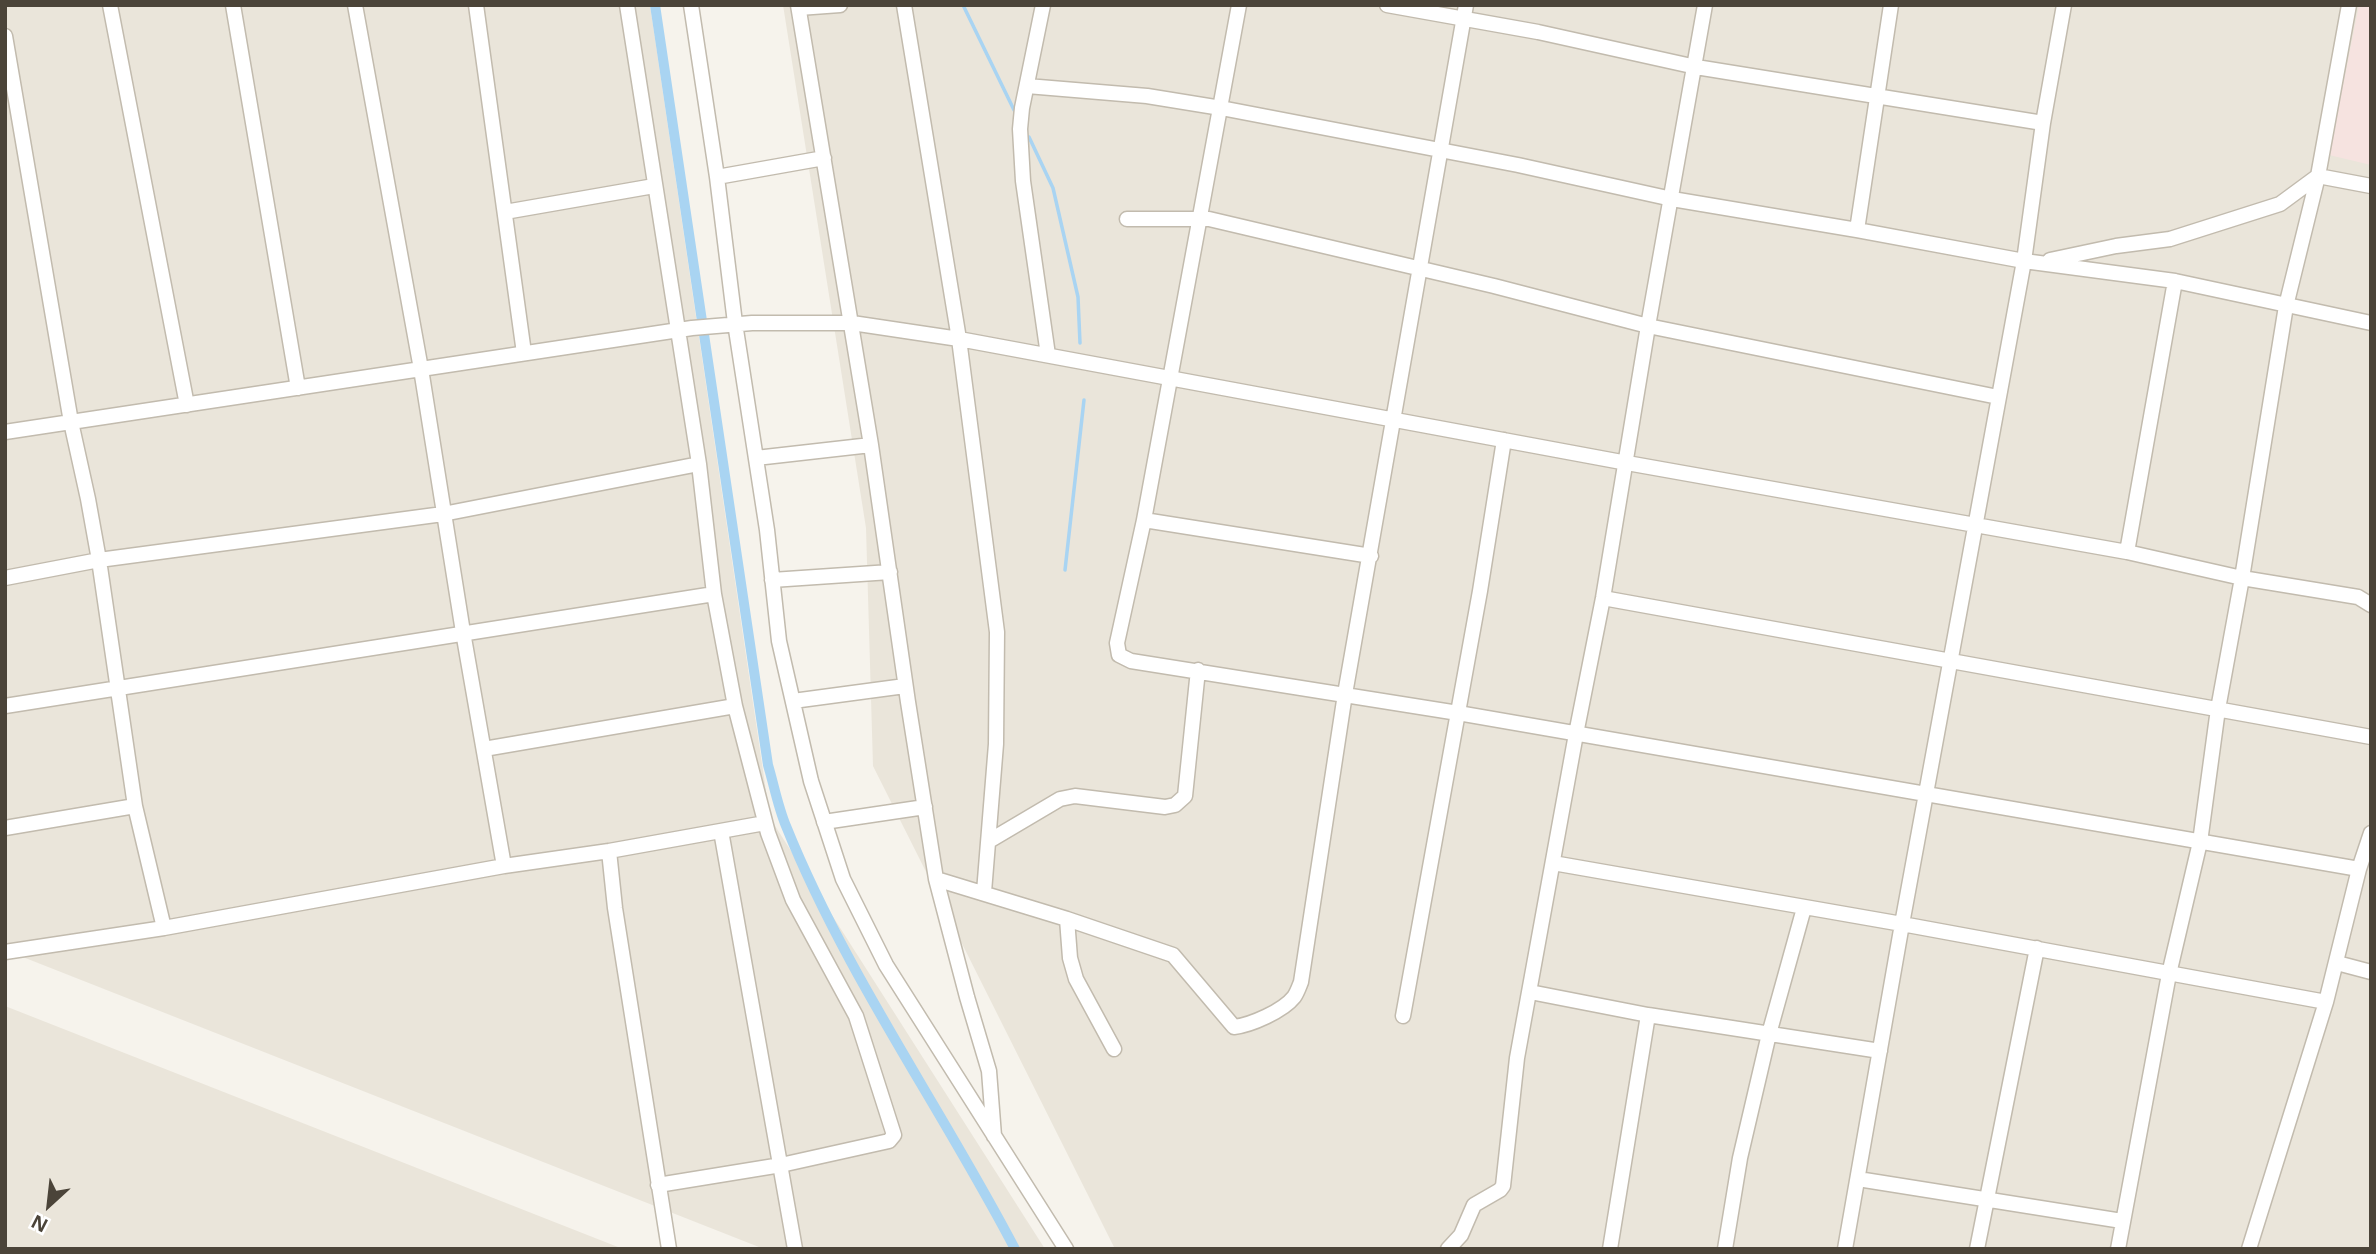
<!DOCTYPE html>
<style>
body{margin:0}
#map{position:relative;width:2376px;height:1254px;overflow:hidden;background:#f6f3ec;font-family:"Open Sans",sans-serif}
canvas{display:block}
.frame{position:absolute;inset:0;border:7px solid #4b4439;pointer-events:none}
.north{position:absolute;left:14px;top:1170px;width:70px;height:70px;-webkit-text-stroke:5px #fff;paint-order:stroke;rotate:207deg;font-size:19px;font-weight:700;line-height:28px;text-align:center;color:#4b4439}
.north::after{content:'';display:block;margin:auto;width:24px;height:32px;background:#4b4439;clip-path:polygon(50% 0,100% 100%,50% 72%,0 100%)}
</style>
<div id="map">
<canvas width="2376" height="1254"></canvas>
<div class="frame"></div>
<div class="north">N</div>
</div>
<script>
const g = document.querySelector('canvas').getContext('2d');
g.lineJoin = 'round';
function paint(path, color) {
  g.fillStyle = color;
  g.fill(path, 'evenodd');
}
function strokePath(path, color, width, dash) {
  g.strokeStyle = color;
  g.lineWidth = width;
  g.lineCap = dash ? 'butt' : 'round';
  g.setLineDash(dash || []);
  g.stroke(path);
}
const residential = new Path2D(`
 M5,5H650L770,818L1045,1249H764L5,950Z
 M783,5H2371V1249H1115L873,766L866,528Z
 M5,1006L623,1249H5Z`);
const medical = new Path2D(`
 M2359,5H2371V165L2329,155Z`);
const stream = new Path2D(`
 M963,5L1014,110
 M1029,137L1053,188L1078,297L1080,343
 M1065,570L1084,400`);
const canal = new Path2D(`
 M655,5L768,765C774,785 778,807 786,826C846,975 941,1107 1015,1249`);
const minor = new Path2D(`
 M110,5L187,405
 M233,5L298,388
 M355,5L421,369L463,632L504,866L609,851L765,823
 M476,5L524,353
 M627,5L699,464L714,594L735,706L768,833L793,900L856,1016L894,1135L889,1141L781,1165L658,1185
 M691,5L717,177L735,323L767,530L779,641L811,781L843,879L886,965L1066,1249
 M798,5L871,445L908,702L936,879L967,997L989,1071L994,1136
 M904,5L959,339L997,632L996,744L984,892
 M1043,5L1022,108L1020,129L1023,181L1048,355
 M1239,5L1144,520L1117,643L1119,655L1131,661L1458,713L2359,869
 M1387,5L1538,32L1696,67L2043,123
 M799,8L840,5
 M5,36L71,422L88,499L99,560L135,806L164,928
 M1027,86L1147,96L1221,108L1518,165L1672,199L1857,230L2024,261L2175,281L2371,323
 M717,177L824,158
 M505,212L654,186
 M1127,219H1209L1494,286L1648,326L1998,397
 M1857,230L1891,5
 M2050,260L2116,246L2170,239L2280,204L2318,176L2371,186
 M5,432L692,328L752,323H852L959,339L1627,463L2127,552L2242,578L2358,597L2371,605
 M756,458L871,445
 M1144,520L1371,556
 M2127,552L2175,281
 M5,578L99,560L443,514L699,464
 M772,580L890,572
 M1603,598L2371,737
 M793,701L905,686
 M5,706L714,594
 M484,749L735,706
 M824,822L925,807
 M5,828L135,806
 M721,831L795,1249
 M989,841L1060,799L1075,796L1165,807L1175,805L1185,796L1198,670
 M609,851L615,908L669,1249
 M1553,863L1902,924L2326,1002
 M936,879L1067,919L1173,955L1234,1027C1251,1025 1283,1011 1294,997C1297,993 1299,987 1301,982L1345,694L1466,5
 M1067,919L1070,958L1076,979L1114,1049
 M5,952L164,928L504,866
 M2337,963L2371,972
 M1530,992L1648,1015L1880,1051
 M1403,1016L1480,591L1504,440
 M1858,1179L2122,1221
 M1448,1249L1461,1235L1474,1205L1500,1190L1503,1186L1517,1058L1576,734L1603,598L1648,326L1705,5
 M1610,1249L1648,1015
 M1725,1249L1740,1158L1769,1034L1804,908
 M1845,1249L1902,924L2024,261L2043,123L2064,5
 M1977,1249L2037,948
 M2118,1249L2169,974L2200,842L2218,709L2242,578L2286,306L2318,176L2349,5
 M2249,1249L2326,1002L2359,869L2371,833`);
paint(residential, '#eae5da');
paint(medical, '#f6e3e0');
strokePath(stream, '#a9d4f2', 3.5);
strokePath(canal, '#a9d4f2', 10);
strokePath(minor, '#c2bbae', 17);
strokePath(minor, '#fff', 14);
</script>
